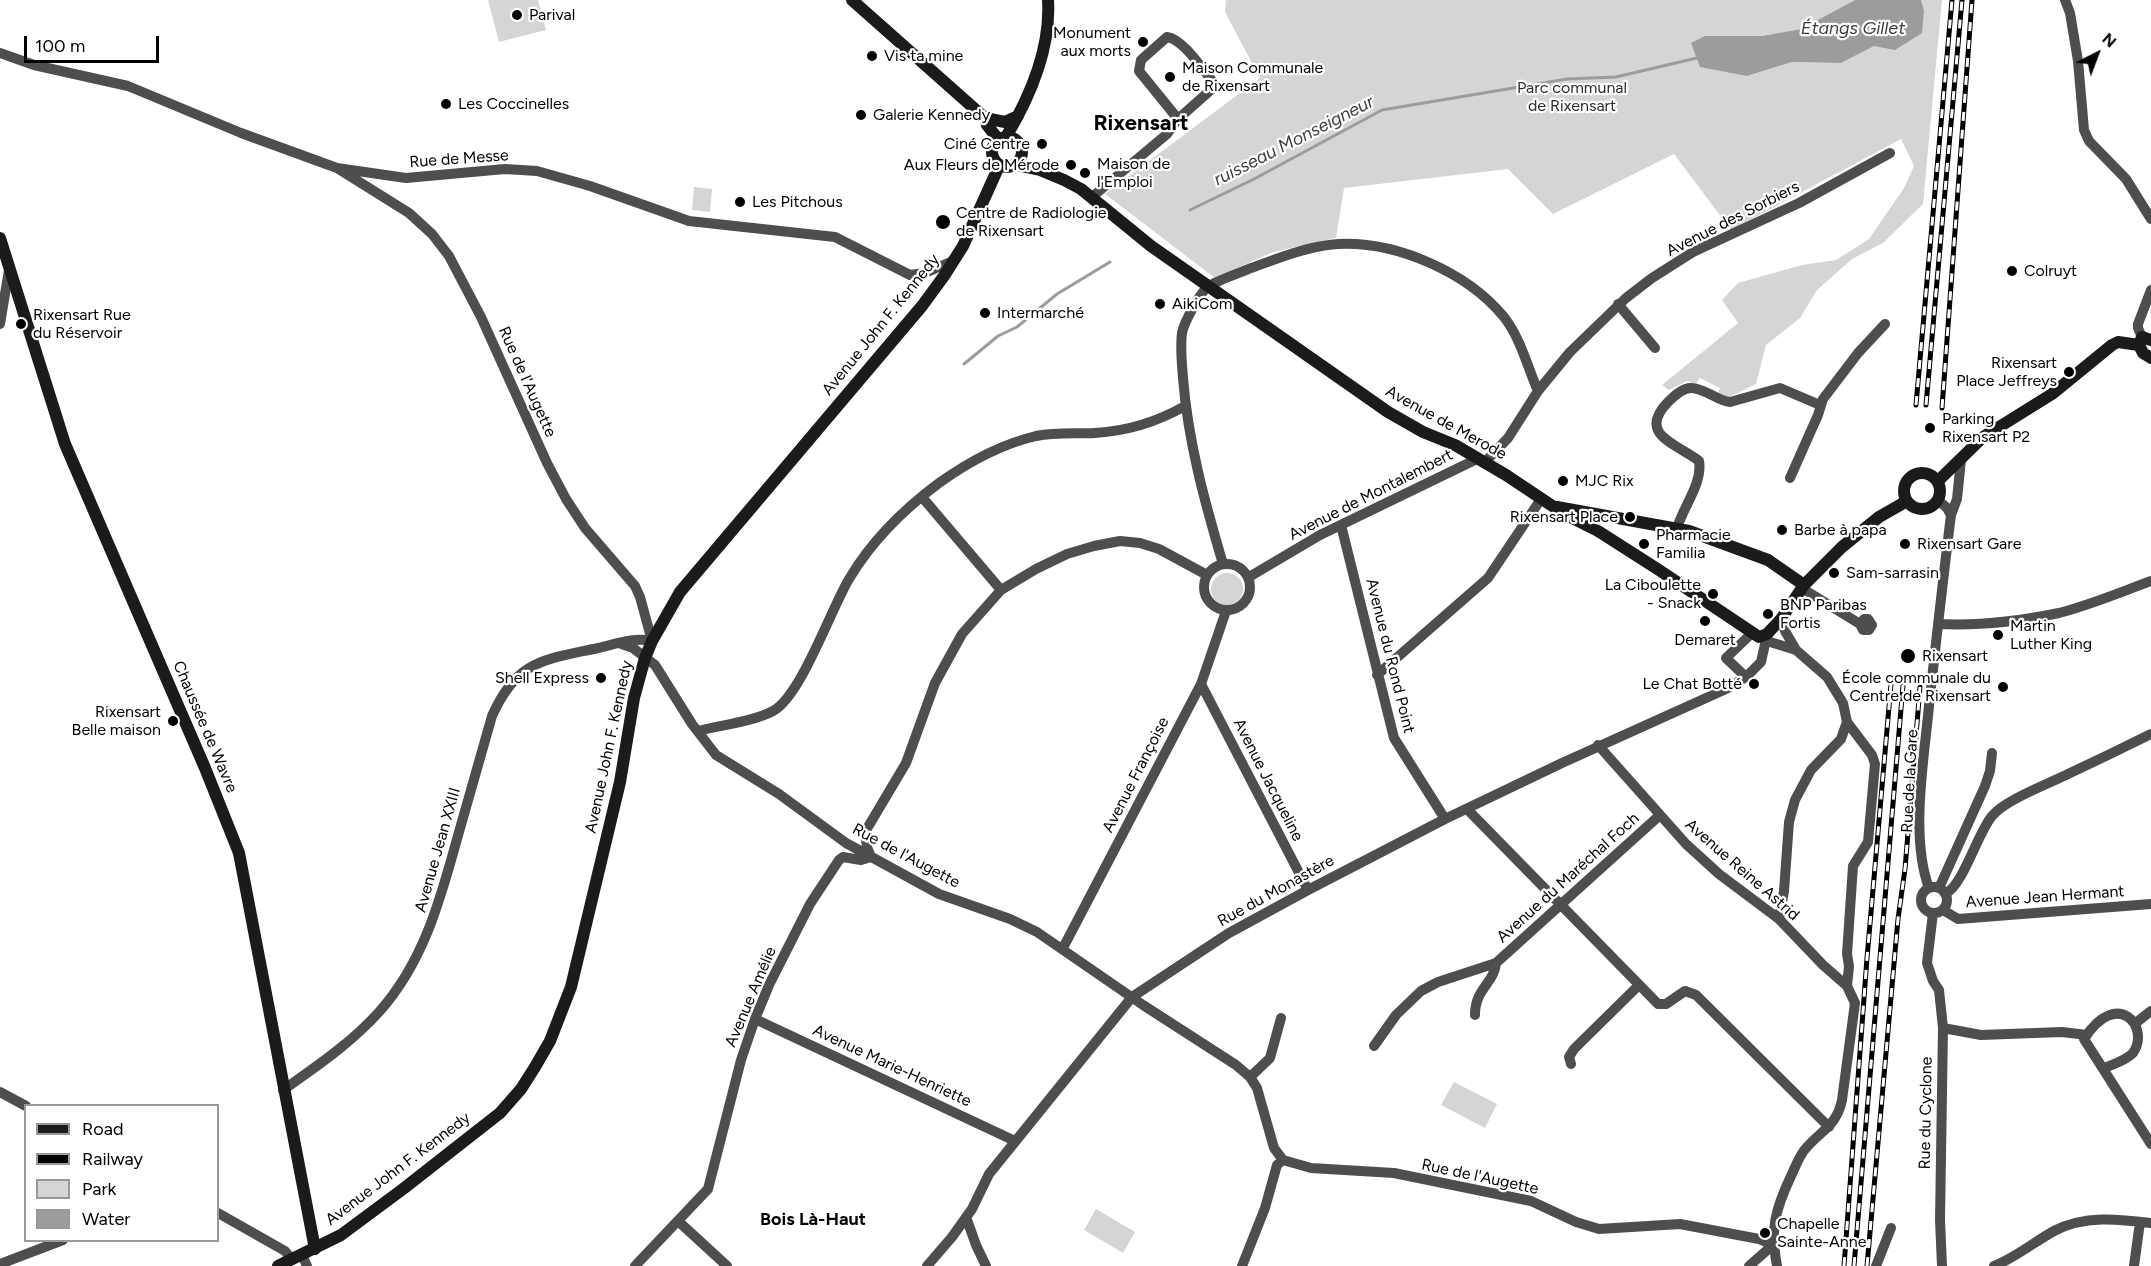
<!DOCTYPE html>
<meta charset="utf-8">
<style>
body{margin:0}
#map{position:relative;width:2151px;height:1266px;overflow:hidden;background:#fff;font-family:Figtree,sans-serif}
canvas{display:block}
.legend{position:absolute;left:24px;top:1104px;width:195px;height:138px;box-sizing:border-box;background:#fff;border:2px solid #999;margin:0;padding:8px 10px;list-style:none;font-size:18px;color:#000}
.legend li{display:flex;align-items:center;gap:12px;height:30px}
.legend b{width:30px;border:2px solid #999}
.north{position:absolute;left:2067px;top:24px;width:60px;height:60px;-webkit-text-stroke:4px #fff;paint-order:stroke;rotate:42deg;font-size:16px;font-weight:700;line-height:24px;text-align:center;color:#000}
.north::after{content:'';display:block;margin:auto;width:21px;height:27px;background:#000;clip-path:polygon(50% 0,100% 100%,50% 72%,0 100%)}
.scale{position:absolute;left:24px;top:36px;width:135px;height:27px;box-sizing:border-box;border:3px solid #000;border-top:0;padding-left:8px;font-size:18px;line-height:21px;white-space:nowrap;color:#000;-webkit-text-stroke:4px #fff;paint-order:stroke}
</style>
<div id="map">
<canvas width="2151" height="1266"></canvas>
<ul class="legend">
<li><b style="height:8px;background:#1b1b1b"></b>Road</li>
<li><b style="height:8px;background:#000"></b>Railway</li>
<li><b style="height:16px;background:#d5d5d5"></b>Park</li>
<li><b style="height:16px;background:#9c9c9c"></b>Water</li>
</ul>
<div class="north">N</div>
<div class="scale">100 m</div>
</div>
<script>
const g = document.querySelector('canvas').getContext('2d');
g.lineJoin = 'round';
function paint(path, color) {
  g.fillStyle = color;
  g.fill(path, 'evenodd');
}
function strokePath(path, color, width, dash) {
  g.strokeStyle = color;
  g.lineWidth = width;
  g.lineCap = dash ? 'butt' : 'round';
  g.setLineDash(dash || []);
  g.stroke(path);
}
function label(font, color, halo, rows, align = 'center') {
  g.font = font + ' Figtree,sans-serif';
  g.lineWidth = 4.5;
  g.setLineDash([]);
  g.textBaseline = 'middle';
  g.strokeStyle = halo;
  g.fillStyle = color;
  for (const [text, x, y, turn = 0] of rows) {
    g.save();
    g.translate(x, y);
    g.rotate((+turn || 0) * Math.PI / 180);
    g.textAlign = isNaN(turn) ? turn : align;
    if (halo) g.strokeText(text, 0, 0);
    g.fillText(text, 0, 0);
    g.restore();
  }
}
const green = new Path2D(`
 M488,0H538L546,30L499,42Z
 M1226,0H1855L1801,29L1762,36H1706L1747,76L1792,62L1841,63L1874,46L1924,10L1921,0H1942L1923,204L1883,243L1852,259L1817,290L1800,318L1766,345L1756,384L1727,398L1717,394L1720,388L1700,378L1696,384L1687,381L1669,390L1662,385L1738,323L1722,300L1738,283L1802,265L1836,260L1869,239L1904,188L1914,166L1901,139L1731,230L1674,154L1553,214L1508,169L1344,188L1336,238L1273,252L1215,278L1105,194L1260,78L1225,12Z
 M694,187L712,189L710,212L692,210Z
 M1211 589a16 16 0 1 1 32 0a16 16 0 1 1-32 0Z
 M1454,1082L1497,1104L1485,1128L1441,1105Z
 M1096,1209L1135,1232L1123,1253L1084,1230Z`);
const water = new Path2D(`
 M1855,0H1921L1924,10L1922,33L1895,50L1874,46L1841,63L1792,62L1747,76L1700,67L1691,43L1705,36H1762L1801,29Z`);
const stream = new Path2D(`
 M1190,210L1254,179L1382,110L1567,79L1616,77L1697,58
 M964,364L998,336L1017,327L1057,294L1110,262`);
const street = new Path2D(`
 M2065,0L2070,13L2078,61L2084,130L2089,141L2126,179L2151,219
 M0,53L34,65L128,86L241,133L337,168L406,178L505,169L537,171L590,186L689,221L835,237L910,275L925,273L955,260
 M1092,197L1167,134L1178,119L1213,88V82C1202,69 1183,39 1167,37L1141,60L1139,71L1178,119
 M1618,304L1655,348
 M0,324L9,270
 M2142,337L2138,328V324L2151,290
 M1484,463L1508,438L1538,391L1570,352L1626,298L1652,278L1693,252L1799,203L1890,153
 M1790,478L1818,415L1823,399L1858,353L1885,324
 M922,497L1001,590
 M1951,515L1957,499L1961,460
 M1341,525L1394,738L1445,819
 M1677,528C1683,507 1703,483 1699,461C1678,444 1636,435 1668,402C1674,396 1682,388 1691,388C1705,388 1717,401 1730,402L1780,388L1820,405
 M1204 587a23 23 0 1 1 46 0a23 23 0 1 1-46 0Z
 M1223,564C1205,503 1188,442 1183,378C1182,364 1180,347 1182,333C1184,322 1201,291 1209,286C1216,281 1242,272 1251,268C1279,258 1308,246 1338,244C1396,241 1467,272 1504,317C1521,339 1527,366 1538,391
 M1249,577L1320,535L1477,459
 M1803,589L1860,624L1863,630H1869L1872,625L1868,619H1864L1860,624
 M1781,619L1785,631L1796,650
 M1939,624C1978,626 2020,621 2059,613C2090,605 2121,592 2151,581
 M1752,633L1726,658L1746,677L1761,662L1767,635
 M1767,641L1796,650L1827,677L1843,703L1847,722L1872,755L1875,764L1868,842L1853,866L1847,954L1849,966L1847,986L1855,1003L1842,1100C1837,1125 1822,1130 1807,1147C1799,1155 1796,1166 1791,1176C1775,1210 1770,1229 1777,1266
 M619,643L633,648L655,665L692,724L716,755L779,794L846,843L939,894L1010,919L1037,932L1143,1005L1236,1065L1250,1077L1257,1088L1274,1148L1283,1160L1311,1168L1394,1173L1531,1201L1576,1222L1599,1229L1680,1224L1759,1239L1773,1245
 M1377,675L1488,578L1541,499
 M1201,684L1308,890
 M698,731C721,725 752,722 773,711C801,696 831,609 849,579C871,542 904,509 939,483C967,463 1002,444 1036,436C1056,432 1075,434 1095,433C1128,431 1157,422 1185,406
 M1598,745L1686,844L1719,874L1779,919L1823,965L1847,986
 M1467,809L1658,1004H1666L1685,991L1696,995L1829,1127
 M871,857L867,847L865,832L906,763L935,683L962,634L1001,590L1036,569L1067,554L1094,546L1120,541L1140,543L1159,549L1207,575
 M1921 900a13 13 0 1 1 26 0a13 13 0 1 1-26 0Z
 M1929,888C1910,837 1924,760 1929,706C1936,642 1943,579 1951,515L1947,508L1939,501
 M1939,888L1985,786L1990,771L1992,753
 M1945,894C1963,886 1977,834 1992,816C2005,800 2048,784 2068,774C2096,761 2123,748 2151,734
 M1943,910L1958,919L2151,904
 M1933,913L1927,963L1933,981L1939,990L1943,1028L1940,1220L1942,1266
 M1779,919L1784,891L1789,822L1795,800L1811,770L1841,739L1847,722
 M1063,948L1201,684L1226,611
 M1475,1015C1475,988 1494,984 1496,963
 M755,1019L1015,1141
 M2137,1022L2151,1011
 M1943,1028L1981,1035L2062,1032L2087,1035
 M1374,1046L1396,1015L1421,991L1438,982L1496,963L1660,815
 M1571,1064L1569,1057L1574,1049L1639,985
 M2104,1068C2114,1064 2125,1061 2133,1053C2151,1027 2117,987 2084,1039L2151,1144
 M1250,1077L1270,1058L1281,1018
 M283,1090C317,1066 351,1043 379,1012C423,963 440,901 457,839C469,798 480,757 492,716C517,660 543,660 598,648C616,644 633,637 652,641L640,597L635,586L585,528L566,499L547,463L481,317L449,256L432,234L409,213L337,168
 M0,1092L26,1106
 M218,1213L285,1251L292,1260
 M966,1217L976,1245L986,1266
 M678,1221L727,1266
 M302,1255L307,1266
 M0,1264L63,1240
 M635,1266L708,1189L741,1060L755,1019L769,985L810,904L839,860L843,857L861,860L871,857
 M927,1266L952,1237L972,1209L989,1174L1132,997L1229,933L1308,890L1445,819L1562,763L1726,689L1746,677
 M1242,1266L1265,1208L1277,1165L1283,1160
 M1749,1266L1773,1245
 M1876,1266L1891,1228
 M1994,1266C2015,1258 2034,1242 2054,1231C2084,1215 2119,1219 2151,1223
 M2134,1266L2140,1222`);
const secondary = new Path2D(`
 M852,0L985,118L987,125L998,139
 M985,118L1005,122L1018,116
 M992 152a15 15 0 1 1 30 0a15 15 0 1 1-30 0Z
 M1006,137C1030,97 1051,48 1048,0
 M1016,165L1040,170L1064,180L1081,189L1151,246L1388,412L1423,432L1455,445L1506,475L1566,515L1598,531L1659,570L1759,637L1767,634L1781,619L1804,585L1842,547L1879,517L1907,501
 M0,238L65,444L205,768L239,853L315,1249
 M2151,340L2142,337L2139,345L2143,353L2151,358
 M1904 491a18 18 0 1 1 36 0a18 18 0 1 1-36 0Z
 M1938,481L1983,437L2052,394L2112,345L2118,342L2139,345
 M1557,507L1689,531L1768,560L1804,585
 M278,1266L341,1235L403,1189L500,1113L521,1089L535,1067L550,1041L571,987L620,782L634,698L645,658L652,641L680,592L922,306L944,276L963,246L999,166`);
const rail = new Path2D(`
 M1916,405L1952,0
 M1926,405L1962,0
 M1942,408L1972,0
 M1844,1266L1867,958L1891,684
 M1854,1266L1903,685
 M1867,1266L1898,919L1905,869L1920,687`);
const markers = [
 [517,15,6,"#000"],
 [1143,42,6,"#000"],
 [872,56,6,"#000"],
 [1170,77,6,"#000"],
 [446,104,6,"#000"],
 [861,115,6,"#000"],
 [1042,144,6,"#000"],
 [1071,165,6,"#000"],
 [1085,173,6,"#000"],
 [740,202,6,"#000"],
 [943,222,8,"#000"],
 [2012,271,6,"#000"],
 [1160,304,6,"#000"],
 [985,313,6,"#000"],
 [21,324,6,"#000"],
 [2069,372,6,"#000"],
 [1930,428,6,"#000"],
 [1563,481,6,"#000"],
 [1630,517,6,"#000"],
 [1782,530,6,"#000"],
 [1644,544,6,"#000"],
 [1905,544,6,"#000"],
 [1834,573,6,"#000"],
 [1713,594,6,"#000"],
 [1768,614,6,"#000"],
 [1705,621,6,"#000"],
 [1998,635,6,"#000"],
 [1908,656,8,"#000"],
 [601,678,6,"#000"],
 [1754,684,6,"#000"],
 [2003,687,6,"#000"],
 [173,721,6,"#000"],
 [1765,1233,6,"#000"]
];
const poiNames = [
 ["Parival",529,15],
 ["Monument",1131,33,"right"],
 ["aux morts",1131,51,"right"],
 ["Vis ta mine",884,56],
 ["Maison Communale",1182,68],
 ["de Rixensart",1182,86],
 ["Les Coccinelles",458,104],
 ["Galerie Kennedy",873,115],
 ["Ciné Centre",1030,144,"right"],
 ["Maison de",1097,164],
 ["l'Emploi",1097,182],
 ["Aux Fleurs de Mérode",1059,165,"right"],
 ["Les Pitchous",752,202],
 ["Centre de Radiologie",956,213],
 ["de Rixensart",956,231],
 ["Colruyt",2024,271],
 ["AikiCom",1172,304],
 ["Intermarché",997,313],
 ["Rixensart Rue",33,315],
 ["du Réservoir",33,333],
 ["Rixensart",2057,363,"right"],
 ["Place Jeffreys",2057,381,"right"],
 ["Parking",1942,419],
 ["Rixensart P2",1942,437],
 ["MJC Rix",1575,481],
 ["Rixensart Place",1618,517,"right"],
 ["Barbe à papa",1794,530],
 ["Pharmacie",1656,535],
 ["Familia",1656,553],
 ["Rixensart Gare",1917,544],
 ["Sam-sarrasin",1846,573],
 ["La Ciboulette",1701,585,"right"],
 ["- Snack",1701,603,"right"],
 ["BNP Paribas",1780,605],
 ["Fortis",1780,623],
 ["Martin",2010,626],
 ["Luther King",2010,644],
 ["Demaret",1705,640,"center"],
 ["Rixensart",1922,656],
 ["Shell Express",589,678,"right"],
 ["École communale du",1991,678,"right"],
 ["Centre de Rixensart",1991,696,"right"],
 ["Le Chat Botté",1742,684,"right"],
 ["Rixensart",161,712,"right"],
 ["Belle maison",161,730,"right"],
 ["Chapelle",1777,1224],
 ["Sainte-Anne",1777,1242]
];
const parkNames = [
 ["Parc communal",1572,88],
 ["de Rixensart",1572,106]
];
const streetNames = [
 ["Rue de Messe",459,159,-4],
 ["Avenue des Sorbiers",1733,219,-27],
 ["Avenue John F. Kennedy",881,325,-51],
 ["Rue de l'Augette",527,382,66],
 ["Avenue de Merode",1446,423,29],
 ["Avenue de Montalembert",1371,495,-27],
 ["Avenue du Rond Point",1390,656,76],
 ["Chaussée de Wavre",205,727,67],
 ["Avenue John F. Kennedy",609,747,-78],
 ["Avenue Françoise",1136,775,-63],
 ["Avenue Jacqueline",1268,780,63],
 ["Rue de la Gare",1910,781,-87],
 ["Avenue Jean XXIII",438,850,-74],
 ["Rue de l'Augette",906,856,28],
 ["Avenue Reine Astrid",1742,870,41],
 ["Avenue du Maréchal Foch",1568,878,-42],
 ["Rue du Monastère",1276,891,-29],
 ["Avenue Jean Hermant",2045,897,-4],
 ["Avenue Amélie",751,997,-67],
 ["Avenue Marie-Henriette",892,1066,25],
 ["Rue du Cyclone",1926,1113,-89],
 ["Avenue John F. Kennedy",398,1169,-37],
 ["Rue de l'Augette",1480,1177,12]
];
const waterNames = [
 ["Étangs Gillet",1853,29],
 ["ruisseau Monseigneur",1294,141,-27]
];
const neighbourhoodNames = [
 ["Bois Là-Haut",813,1220]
];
const districtNames = [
 ["Rixensart",1141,124]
];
paint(green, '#d5d5d5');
paint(water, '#9c9c9c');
strokePath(stream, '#9c9c9c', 3);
strokePath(street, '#4e4e4e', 10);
strokePath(secondary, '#1b1b1b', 12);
strokePath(rail, '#000', 5);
strokePath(rail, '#fff', 3, [9]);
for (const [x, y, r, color] of markers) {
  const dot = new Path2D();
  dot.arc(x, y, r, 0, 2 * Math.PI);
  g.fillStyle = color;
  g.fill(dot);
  strokePath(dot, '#fff', 2);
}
label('16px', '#000', '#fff', poiNames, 'left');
label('16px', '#2c2c2c', '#fff', parkNames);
label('16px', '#000', '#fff', streetNames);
label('italic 18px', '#3d3d3d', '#fff', waterNames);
label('bold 18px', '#000', '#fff', neighbourhoodNames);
label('bold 22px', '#000', '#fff', districtNames);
</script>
